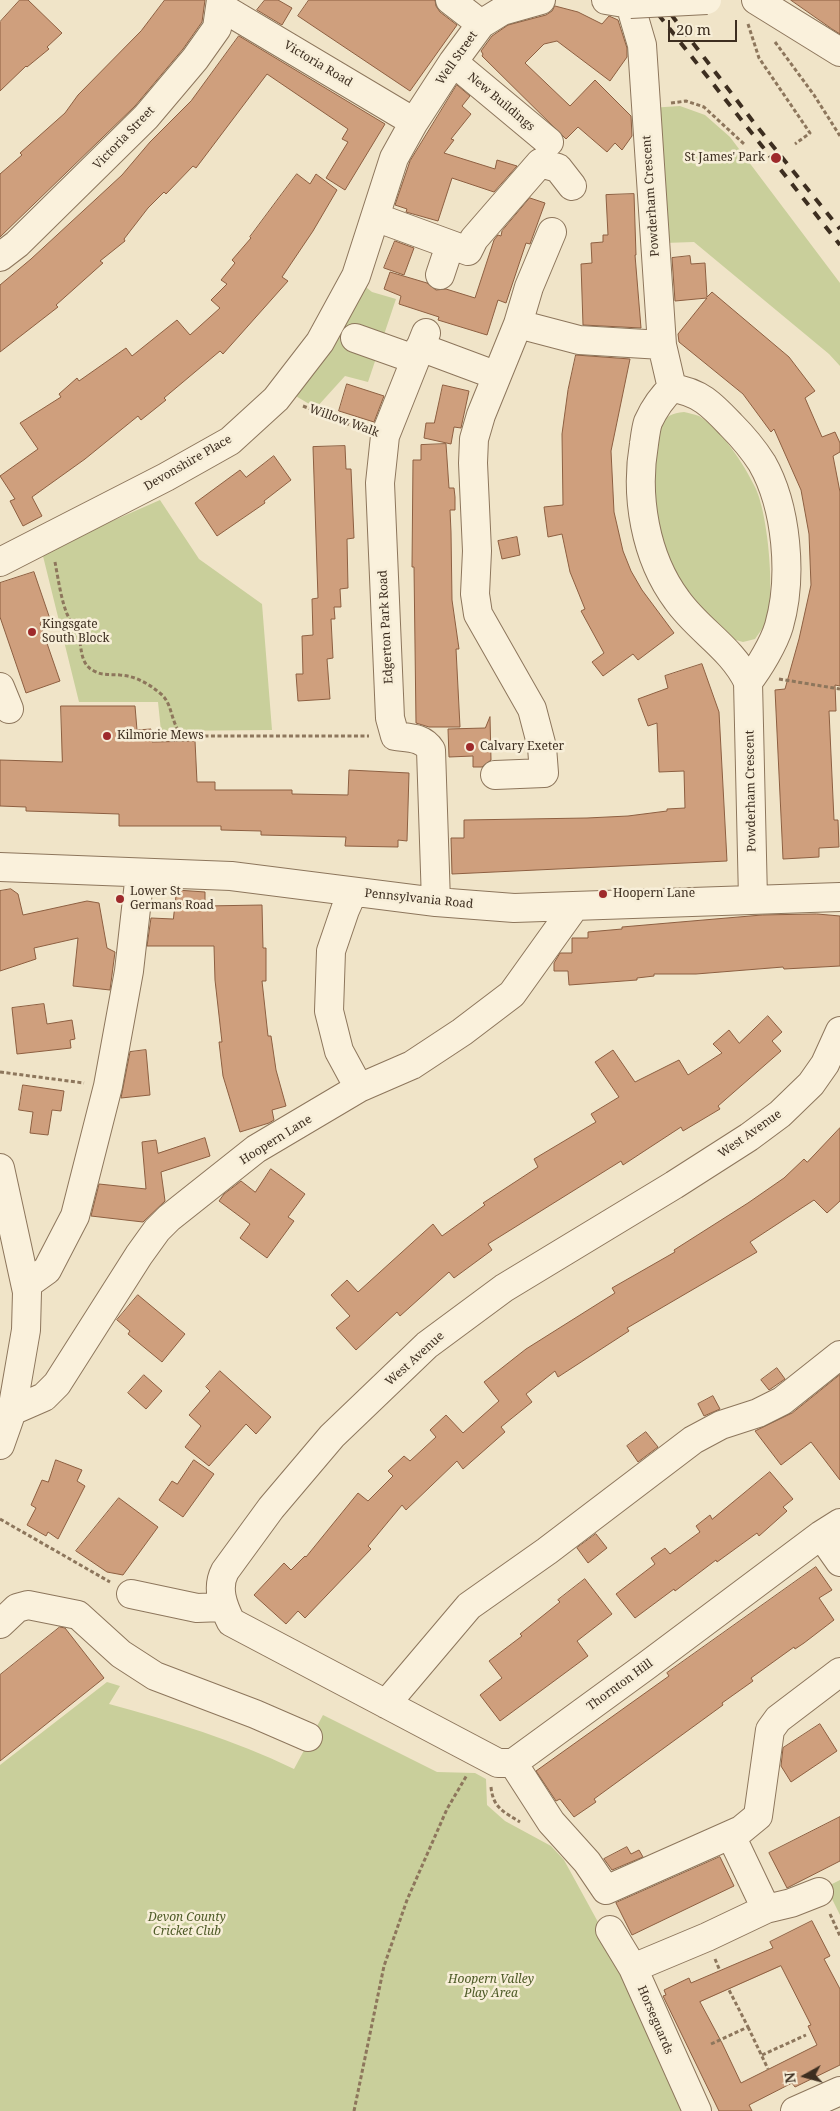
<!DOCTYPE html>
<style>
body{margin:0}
#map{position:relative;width:840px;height:2111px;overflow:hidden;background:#f0e4c8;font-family:"Noto Serif",serif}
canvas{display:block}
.north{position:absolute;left:780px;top:2051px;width:50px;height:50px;-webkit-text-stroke:4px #f7eed8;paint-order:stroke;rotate:263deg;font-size:14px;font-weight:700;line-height:20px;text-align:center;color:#3d2e20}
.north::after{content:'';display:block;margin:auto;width:18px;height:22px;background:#3d2e20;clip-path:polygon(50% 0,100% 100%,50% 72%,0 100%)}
.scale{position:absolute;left:668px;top:20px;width:69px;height:22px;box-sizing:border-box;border:2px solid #3d2e20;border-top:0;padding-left:6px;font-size:15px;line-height:18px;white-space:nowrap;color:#3d2e20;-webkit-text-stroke:4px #f7eed8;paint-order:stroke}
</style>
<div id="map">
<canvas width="840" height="2111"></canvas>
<div class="north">N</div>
<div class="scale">20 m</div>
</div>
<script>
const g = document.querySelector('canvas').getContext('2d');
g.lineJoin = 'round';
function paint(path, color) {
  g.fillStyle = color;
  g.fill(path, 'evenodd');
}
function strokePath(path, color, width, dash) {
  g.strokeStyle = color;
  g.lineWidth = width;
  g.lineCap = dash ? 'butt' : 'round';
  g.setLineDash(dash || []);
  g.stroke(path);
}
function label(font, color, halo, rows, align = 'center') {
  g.font = font + ' "Noto Serif",serif';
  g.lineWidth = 5;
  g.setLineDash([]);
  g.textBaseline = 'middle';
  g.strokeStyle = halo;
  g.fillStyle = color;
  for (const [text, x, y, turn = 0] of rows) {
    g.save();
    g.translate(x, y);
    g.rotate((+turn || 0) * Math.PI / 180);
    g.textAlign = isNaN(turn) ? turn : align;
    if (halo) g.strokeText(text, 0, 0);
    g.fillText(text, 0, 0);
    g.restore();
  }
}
const green = new Path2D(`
 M680,106L705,115L730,137L840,283V366L829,354L694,242L664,243L650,108Z
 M362,284L372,292L396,299L368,382L345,376L316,408L294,395Z
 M684,412C688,413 694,414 699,416C721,429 744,464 755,487C768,513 775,592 767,620C764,627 759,633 755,639L743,642L725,637L697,612L663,553L651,491L659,425C667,416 672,413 684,412Z
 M160,500L199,559L262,604L272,730L161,731L158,702H79L42,552Z
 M107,1682L120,1686L109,1704C172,1721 234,1740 294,1769L323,1715L437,1772L475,1773L486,1779L487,1805L505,1821L551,1846L564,1860L604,1933L688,2111H0V1765Z
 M840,1880V1915L826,1887Z`);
const building = new Path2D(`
 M20,0H28L62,33L47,47L49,49L27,67L26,66L0,91V22Z
 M165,0H205L202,22L183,49L135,106L0,237V174L22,155L20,153L65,113L78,95L141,31Z
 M265,0H278L292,8L282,25L257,10Z
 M309,0H435L436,6L440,12L457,25L410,91L298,16Z
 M791,0H840V34L832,29Z
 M555,6L578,12L602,24L609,16L618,20L627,48V57L610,81L557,41L544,44L525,63L570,106L595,80L631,116L632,136L622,150L615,143L607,152L578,127L566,139L482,56L483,54L481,51L492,36L508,25L546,15L552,11Z
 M239,36L385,124L345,190L326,178L348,142L342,139L348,129L267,74L196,168L193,166L166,194L164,192L148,208L124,239L125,241L100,261L103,263L56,305L58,307L0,352V285L31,259L122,175L150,142L191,101Z
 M457,85L470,96L462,106L471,114L451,139L454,140L444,153L495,169L497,160L517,166L494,192L452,178L438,221L406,212L407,209L395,205L410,161Z
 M297,174L310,184L316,174L337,190L313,231L282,277L288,281L223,354L220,351L164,398L166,400L141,420L138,416L85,459L32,497L42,516L23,526L10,501L15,499L0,476L38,449L20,423L61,397L59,394L77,378L79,381L126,348L132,356L177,320L190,335L220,308L211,300L227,284L221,280L235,263L232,260L251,238L250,237Z
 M634,194L636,255H635L641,328L583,325L581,264L592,263L591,243L603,242V235H608L606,195Z
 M530,198L545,203L530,244L526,243L506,303L498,300L487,335L438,320L439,317L399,304L401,296L384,289L390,272L427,283L436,290L446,289L475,298L494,240L498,235L501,236L502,231Z
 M395,241L414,248L404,275L384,268Z
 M690,256L691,264L705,263L707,297L712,292L789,357L815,391L805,398L822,437L835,432L840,443V452L833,456L840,492V686L835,685L836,711H829L834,820H838L839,847L819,848V857L783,859L782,837L775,690L785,689L799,639L811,585L809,534L801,490L774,429L771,432L743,394L679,342L678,334L707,298L675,301L672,258Z
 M576,355L630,359L611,451L614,512L623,551L631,571L642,590L674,633L638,660L633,654L603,676L592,662L604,653L581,611L585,609L570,572L562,534L548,537L544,507L563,505L562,434L568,390Z
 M347,384L384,396L374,422L339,411Z
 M443,385L469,391L461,428L454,427L451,444L424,438L426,423H434Z
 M446,444L449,488H454L455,497V510H450L451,532L452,600L459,649H456L460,727H429L416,723L414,567H412L413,460H421V445Z
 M345,446L346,469H351L354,538L347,539L348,588L340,589L341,607H334L335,619H331L333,658L327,659L330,699L298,701L296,674H303L302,636L313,635L312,599L318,598L313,447Z
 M274,456L291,480L264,501L265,503L217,536L195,503L240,470L246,477Z
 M517,537L520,555L502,559L498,541Z
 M34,572L50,619L40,623L60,681L26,693L0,617V583Z
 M702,664L719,712L727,861L452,874L451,838H464V820L587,818L628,816L667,811V809L685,808L684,771L659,772L657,723L648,726L638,699L668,688L665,676Z
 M61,706H135L137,730L151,729L152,742L195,741L197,782H215V790H292V794L348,795L349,770L409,773L407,841L398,840V847L345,846L346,837L261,835V831L221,830V826H119V814L26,811V807L0,806V760L62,762Z
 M490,717L491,760L482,767H473V756L449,757L448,729L485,728Z
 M11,889L18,894L23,915L87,901L99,903L107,948L115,952L110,990L73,986L78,938L34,948L36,959L0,971V891Z
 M177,890L205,892V906L262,905L263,948H266V981H262L268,1036H271L276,1070L286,1106L272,1110L274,1120L269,1123L240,1132L223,1076L219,1042H222L215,980L214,946H147L151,918L173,919Z
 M817,914L840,916V966L784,969L783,967L696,974H654V976L637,978V980L569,985L568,971H554V963L560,953H572V938H588V932L622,929V927L762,915Z
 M44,1004L47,1024L72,1020L75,1039L70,1040L71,1048L17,1054L12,1008Z
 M768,1016L782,1032L772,1041L781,1051L718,1106L720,1109L683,1131L681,1127L623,1165L621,1161L488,1244L492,1250L454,1278L449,1272L400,1316L397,1312L356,1350L336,1328L350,1316L331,1295L347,1280L358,1292L433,1224L442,1236L485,1205L483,1203L538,1167L534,1159L596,1122L591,1114L619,1097L595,1062L613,1050L635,1082L679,1060L688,1075L722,1053L713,1044L729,1030L739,1043Z
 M146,1050L150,1095L121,1098L130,1052Z
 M23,1085L64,1091L61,1111L52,1110L48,1135L30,1133L33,1112L19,1110Z
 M840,1128V1201L827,1213L814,1200L750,1242L757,1252L627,1328L629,1331L558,1377L555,1371L526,1394L532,1402L501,1427L505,1432L463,1469L457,1461L406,1510L402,1505L368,1546L371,1549L305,1618L298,1611L286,1624L254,1595L284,1563L291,1570L305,1556L306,1557L358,1493L368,1501L393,1476L388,1471L404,1456L410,1461L436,1437L430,1430L446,1415L463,1433L499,1401L484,1382L526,1349L615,1293L612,1288L675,1252L674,1250L748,1203L784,1178L804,1159L807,1162Z
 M205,1138L210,1156L161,1172L165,1201L143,1222L91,1216L99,1184L146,1189L142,1142L156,1140L158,1153Z
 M271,1169L305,1194L288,1217L294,1221L267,1258L240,1238L250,1224L219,1201L224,1194L241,1181L255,1192Z
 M138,1295L185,1334L162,1362L128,1334L130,1331L117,1320Z
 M777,1368L785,1379L769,1390L761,1380Z
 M220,1371L271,1417L256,1434L246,1424L209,1466L185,1447L201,1426L189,1415L210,1391L206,1387Z
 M144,1375L162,1391L146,1409L128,1393Z
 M840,1375V1480L811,1442L781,1465L755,1431L792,1413Z
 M713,1396L720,1409L704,1416L698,1404Z
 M646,1432L658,1447L638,1462L627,1446Z
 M56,1460L82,1470L77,1481L85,1486L58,1539L48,1532L46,1536L27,1525L36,1508L31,1505L42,1480L48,1482Z
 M194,1460L214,1474L183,1517L159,1500L172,1481L177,1484Z
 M770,1472L793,1499L783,1507L787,1511L759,1536L757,1533L717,1562L716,1560L675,1591L674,1589L635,1618L616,1594L655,1564L651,1558L665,1548L670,1554L700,1532L696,1526L710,1515L712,1519Z
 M119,1498L158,1527L123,1575L107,1572L76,1551Z
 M596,1534L607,1548L588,1563L577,1548Z
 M816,1567L832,1590L819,1598L834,1620L804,1643L795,1649L794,1647L751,1678L753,1681L722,1703L723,1705L594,1799L596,1802L574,1817L560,1799L556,1801L536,1771L669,1676L667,1673Z
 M585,1579L612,1614L577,1641L588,1656L500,1721L480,1695L502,1678L489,1661L522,1636L520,1634L560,1602L558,1600Z
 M60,1627L65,1628L104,1678L0,1761V1675Z
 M820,1724L837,1751L791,1782L781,1766L783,1748Z
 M840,1817V1861L787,1888L769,1853Z
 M627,1847L631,1854L639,1850L643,1857L612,1870L604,1859Z
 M720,1857L734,1886L632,1935L616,1903Z
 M812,1921L830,1956L824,1959L840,1989V2065L795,2087L792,2083L749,2105L752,2111H719L663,1996L666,1995L664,1990L689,1978L691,1983L773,1948L770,1942ZM781,1966L811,2025L808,2026L817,2045L741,2083L722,2043L700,2002Z`);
const path = new Path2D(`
 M748,24L759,58L810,133L795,144
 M775,42L814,95L840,136
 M671,103L686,101L704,107L744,144
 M303,406L360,429
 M55,562C58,578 61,599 67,614C70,620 74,625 77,631C83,645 78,663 94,671C103,676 111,674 120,675C136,676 149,684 161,694C174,705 170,726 184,736H369
 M779,679L840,689
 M0,1072L84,1083
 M0,1519L110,1582
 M491,1787C493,1808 504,1812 520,1822
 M830,1914L840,1936
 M715,1959L720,1971
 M748,2027L768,2069
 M711,2044L748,2027L729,1990
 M762,2055L806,2035
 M354,2111L384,1966L407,1900L447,1809L467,1775`);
const minor = new Path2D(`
 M450,0L481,24
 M606,0L630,4L642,45L662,345L672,388
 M756,0L840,52
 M221,7L414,122
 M453,62L549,142
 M375,217L468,251L474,239L540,163L558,168L572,186
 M0,257L17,244L146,117L195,59L217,28L221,0
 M440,275L450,245
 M518,324L579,340L662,345
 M426,333L385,436L380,483L390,718L395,736C409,738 423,737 431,750L436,902
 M355,338L414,359
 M420,347L487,372
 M672,388C662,397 654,409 648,422C646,428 645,437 644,444C635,496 645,557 677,600C698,630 732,648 748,682L753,899
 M672,388C700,392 712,405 731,425C743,437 753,449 762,463C787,507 793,577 779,626C774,643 759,668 748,682
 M0,562L166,477L230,441L276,399L320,342L356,276L394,158L414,122L453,62L481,24L502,11L541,0
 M0,687L9,709
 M495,775L544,773L542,747L532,709L478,614L475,594L477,551L473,463L474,439L481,415L518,324L529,287L552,232
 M0,867L231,876L436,902L514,908L840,897
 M353,892L345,910L331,951L329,1011L339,1051L359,1088
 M840,1031L825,1064L811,1084L780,1114L749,1137L674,1185L504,1288L427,1345L332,1436L271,1508L225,1571C216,1588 223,1606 231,1622L498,1763H513L646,1666L821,1535L840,1523
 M0,1168L27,1292L26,1330L12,1411L0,1445
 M26,1285L47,1270L75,1216L108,1086L129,971L140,873
 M12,1411L44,1397L57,1384L139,1255L157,1230L169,1218L256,1149L359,1088L412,1065L462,1032L512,994L575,906
 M821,1535L840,1562
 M131,1594L197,1608L223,1607
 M0,1624L17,1608L28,1605L78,1615L121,1654L155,1676L255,1714L308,1737
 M386,1704L469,1606L547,1551L693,1440L721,1425L758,1413L782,1401L840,1355
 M513,1763L551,1822L587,1862L606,1890L741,1830L758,1816L770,1730L778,1719L840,1672
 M736,1846L766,1909
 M610,1930L633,1968L697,2111
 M633,1968L707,1937L766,1909L791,1903L819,1892
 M795,2111L840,2091`);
const rail = new Path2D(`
 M647,0L840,245
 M660,0L755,124L840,229`);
const minorBridge = new Path2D(`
 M630,4L707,0`);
const markers = [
 [776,158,6,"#9e2a2b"],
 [32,632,5,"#9e2a2b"],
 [107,736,5,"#9e2a2b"],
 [470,747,5,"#9e2a2b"],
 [603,894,5,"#9e2a2b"],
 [120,899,5,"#9e2a2b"]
];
const streetNames = [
 ["Well Street",457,58,-55],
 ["Victoria Road",318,64,31],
 ["New Buildings",501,102,40],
 ["Victoria Street",124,138,-46],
 ["Powderham Crescent",651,196,-94],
 ["Willow Walk",344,421,20],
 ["Devonshire Place",188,463,-30],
 ["Edgerton Park Road",386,627,-93],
 ["Powderham Crescent",751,791,-91],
 ["Pennsylvania Road",419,899,6],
 ["West Avenue",750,1134,-35],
 ["Hoopern Lane",276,1140,-32],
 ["West Avenue",415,1359,-42],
 ["Thornton Hill",620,1685,-36],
 ["Horseguards",655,2020,67]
];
const poiNames = [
 ["St James' Park",765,158,"right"],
 ["Kingsgate",42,625],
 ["South Block",42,639],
 ["Kilmorie Mews",117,736],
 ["Calvary Exeter",480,747],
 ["Lower St",130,892],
 ["Germans Road",130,906],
 ["Hoopern Lane",613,894]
];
const parkNames = [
 ["Devon County",187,1918],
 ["Cricket Club",187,1932],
 ["Hoopern Valley",491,1980],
 ["Play Area",491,1994]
];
paint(green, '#c9cf9b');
paint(building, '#cf9f7d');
strokePath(building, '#8d5f41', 1);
strokePath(minor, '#8d765c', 30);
strokePath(path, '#8d765c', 3, [4, 2.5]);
strokePath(minor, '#faf1dc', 28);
strokePath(rail, '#3d2e20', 4, [9, 9]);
strokePath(minorBridge, '#8d765c', 30, []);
strokePath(minorBridge, '#faf1dc', 28);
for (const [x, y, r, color] of markers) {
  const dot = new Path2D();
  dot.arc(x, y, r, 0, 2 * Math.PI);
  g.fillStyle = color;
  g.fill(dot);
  strokePath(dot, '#f7eed8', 2);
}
label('12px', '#3d2e20', '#f7eed8', streetNames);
label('12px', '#3d2e20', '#f7eed8', poiNames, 'left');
label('italic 12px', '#4d5a26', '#f7eed8', parkNames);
</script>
